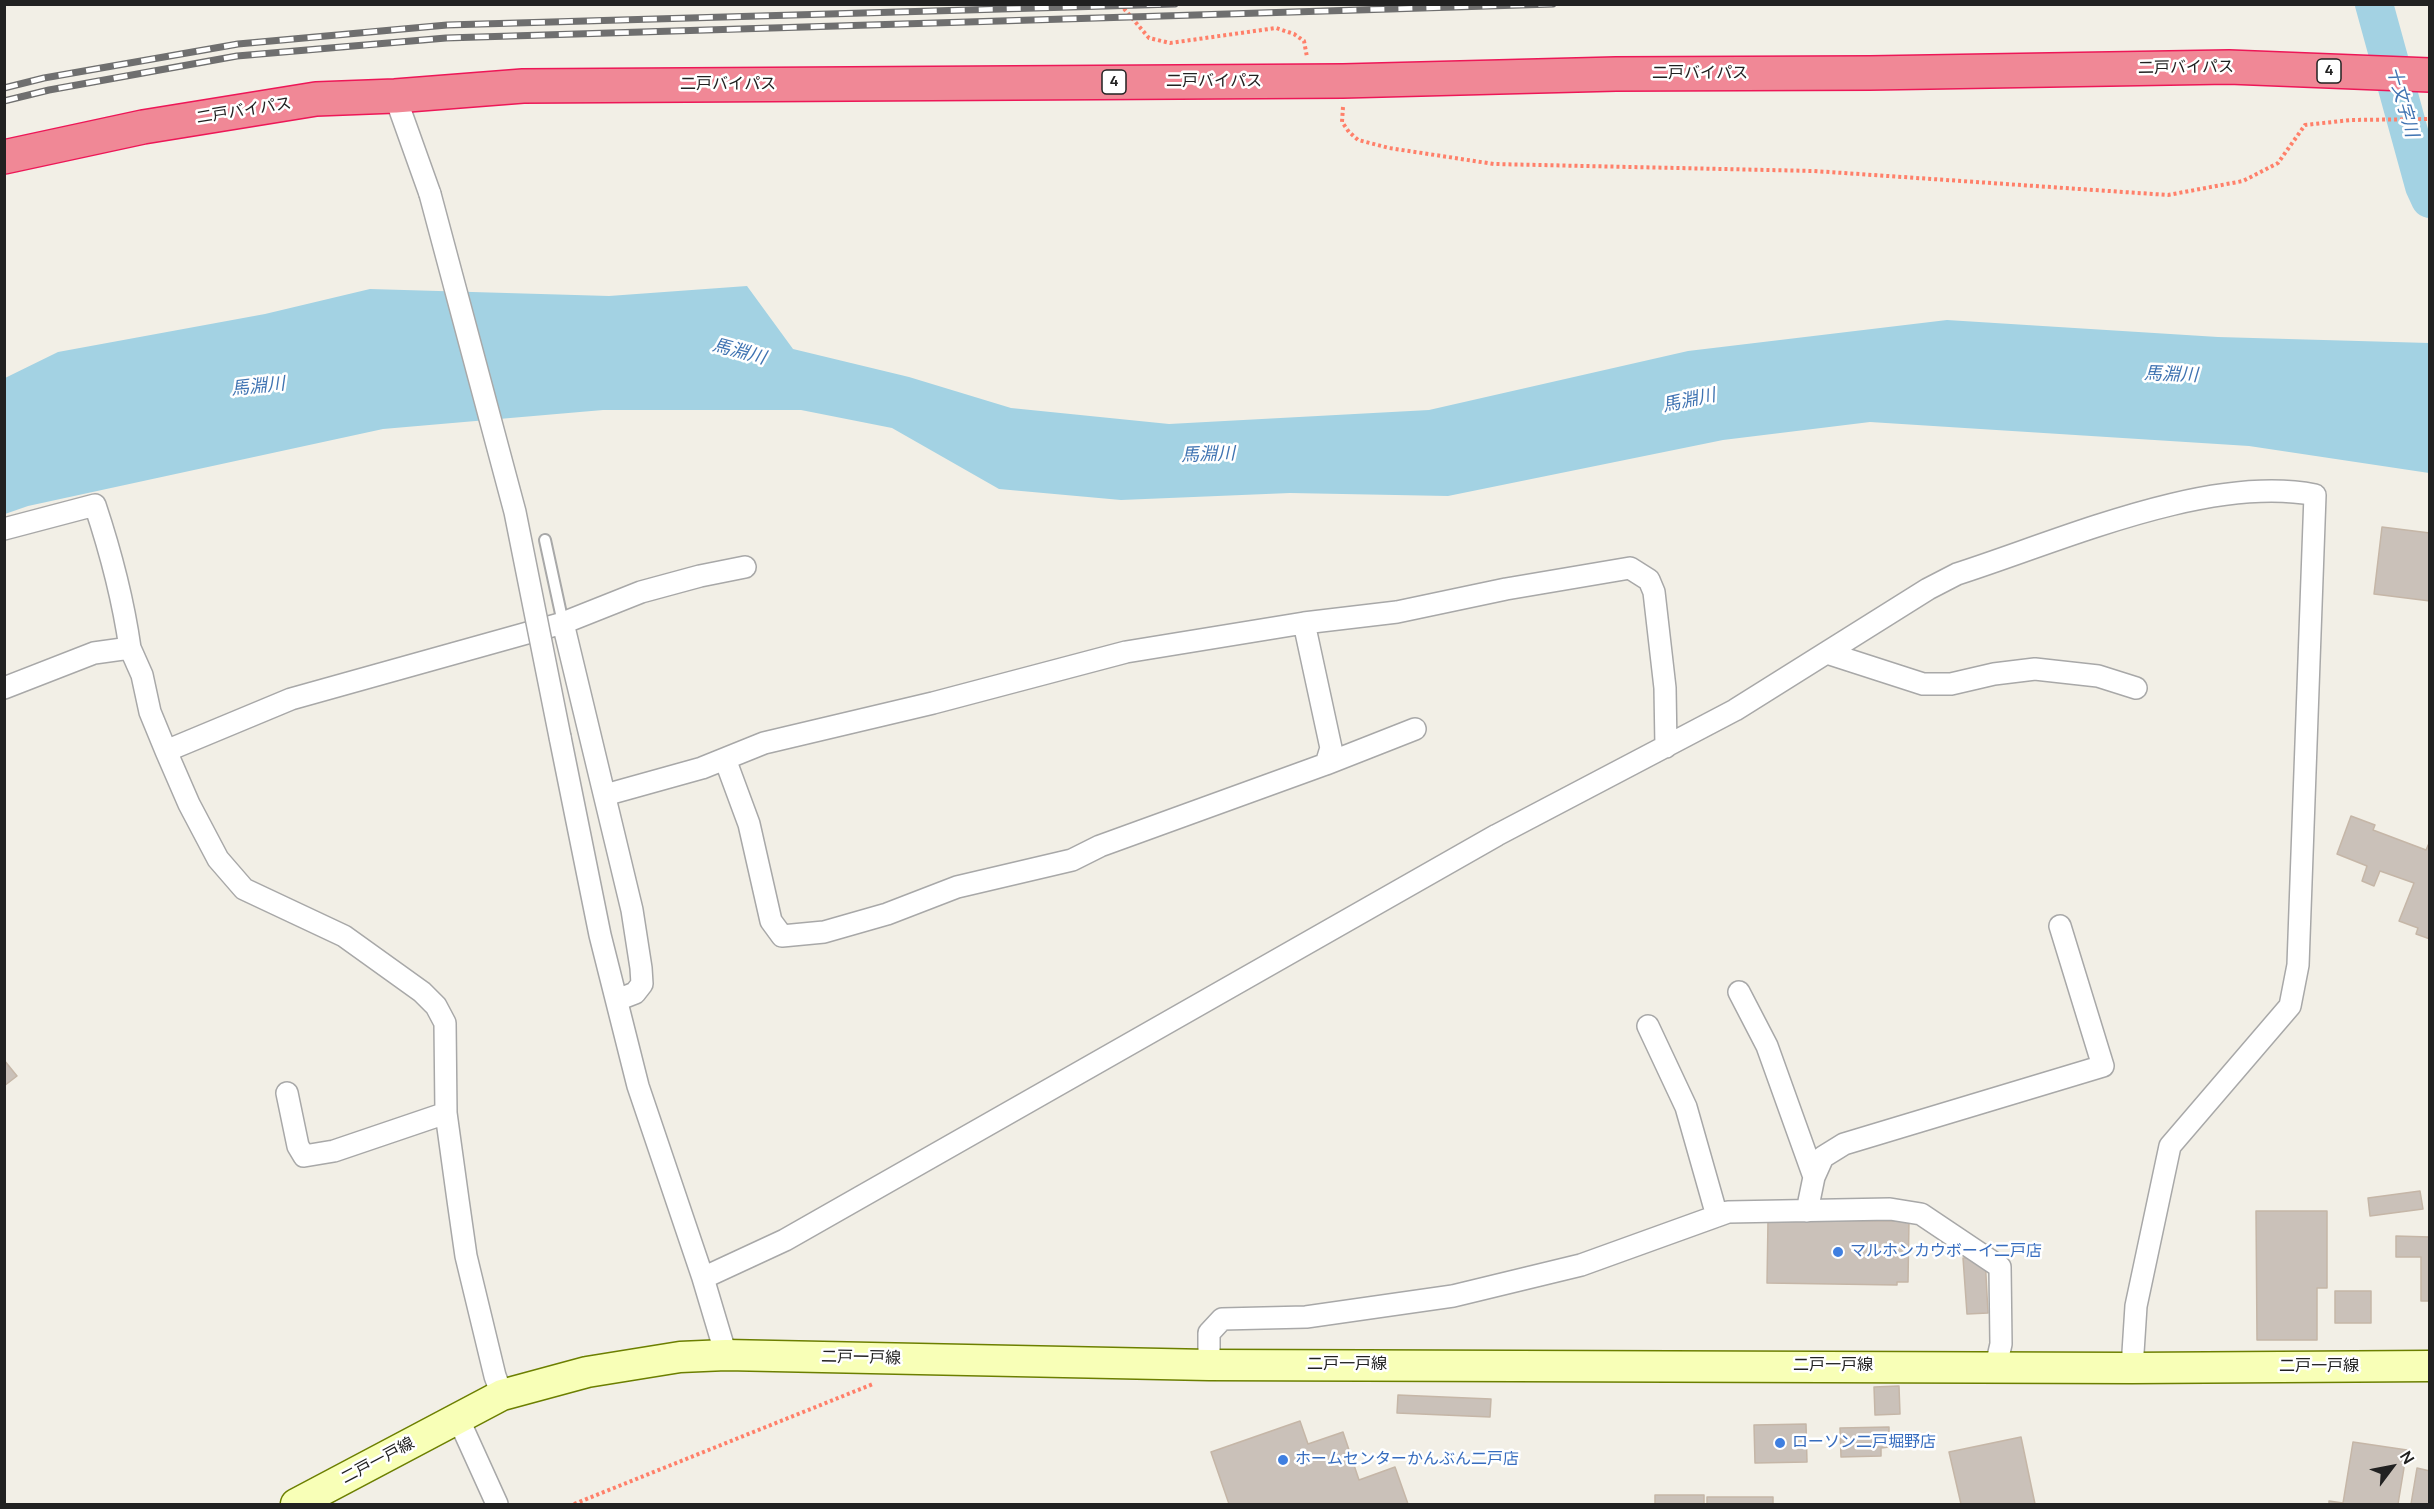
<!DOCTYPE html>
<meta charset="utf-8">
<style>
body{margin:0}
#map{position:relative;width:2434px;height:1509px;overflow:hidden;background:#f2efe6;font-family:Manrope,sans-serif}
canvas{display:block}
.frame{position:absolute;inset:0;border:6px solid #212121;pointer-events:none}
.north{position:absolute;left:2362px;top:1437px;width:60px;height:60px;-webkit-text-stroke:4px #fff;paint-order:stroke;rotate:58deg;font-size:16px;font-weight:700;line-height:24px;text-align:center;color:#212121}
.north::after{content:'';display:block;margin:auto;width:21px;height:27px;background:#212121;clip-path:polygon(50% 0,100% 100%,50% 72%,0 100%)}
</style>
<div id="map">
<canvas width="2434" height="1509"></canvas>
<div class="frame"></div>
<div class="north">N</div>
</div>
<script>
const g = document.querySelector('canvas').getContext('2d');
g.lineJoin = 'round';
function paint(path, color) {
  g.fillStyle = color;
  g.fill(path, 'evenodd');
}
function strokePath(path, color, width, dash) {
  g.strokeStyle = color;
  g.lineWidth = width;
  g.lineCap = dash ? 'butt' : 'round';
  g.setLineDash(dash || []);
  g.stroke(path);
}
function label(font, color, halo, rows, align = 'center') {
  g.font = font + ' Manrope,"Noto Sans JP",sans-serif';
  g.lineWidth = 5;
  g.setLineDash([]);
  g.textBaseline = 'middle';
  g.strokeStyle = halo;
  g.fillStyle = color;
  for (const [text, x, y, turn = 0] of rows) {
    g.save();
    g.translate(x, y);
    g.rotate((+turn || 0) * Math.PI / 180);
    g.textAlign = isNaN(turn) ? turn : align;
    if (halo) g.strokeText(text, 0, 0);
    g.fillText(text, 0, 0);
    g.restore();
  }
}
const water = new Path2D(`
 M747,286L793,349L909,377L1011,408L1169,424L1429,410L1688,351L1947,320L2218,337L2429,343V473L2249,446L1870,422L1723,440L1448,496L1290,493L1121,500L999,489L892,428L801,410H603L383,429L28,506L5,514V378L58,352L265,314L370,289L609,296Z`);
const river = new Path2D(`
 M2374,4L2424,186L2430,199`);
const building = new Path2D(`
 M2382,527L2430,533V601L2374,594Z
 M2351,816L2375,825L2373,830L2426,850L2430,841V939L2416,934L2418,928L2399,921L2414,883L2380,871L2374,886L2362,881L2367,866L2337,854Z
 M4,1060L17,1076L4,1086Z
 M2420,1191L2423,1209L2370,1216L2368,1198Z
 M2256,1211H2327V1288H2317V1340H2257Z
 M1768,1220L1909,1221L1908,1282H1897V1285L1767,1283Z
 M2396,1236L2430,1237V1301H2421V1257H2396Z
 M1985,1257L1988,1313L1967,1314L1963,1258Z
 M2335,1291H2371V1323H2335Z
 M1899,1386L1900,1414L1875,1415L1874,1387Z
 M1398,1395L1491,1399L1490,1417L1397,1413Z
 M1300,1421L1308,1444L1343,1432L1359,1480L1395,1467L1408,1504H1229L1211,1452Z
 M1806,1424L1807,1462L1755,1463L1754,1425Z
 M1889,1427V1447L1881,1448V1456L1841,1457L1840,1428Z
 M2021,1437L2035,1504H1961L1949,1452Z
 M2353,1442L2407,1450L2398,1504H2329V1501L2343,1503Z
 M2417,1468L2430,1471V1504H2411Z
 M1655,1495H1704V1504H1655Z
 M1707,1497H1773V1504H1707Z`);
const path = new Path2D(`
 M1120,4L1149,38L1170,43L1276,28L1294,34L1304,41L1307,57
 M1343,107L1342,122L1349,132L1358,140L1389,148L1494,164L1814,171L2168,195L2243,181L2278,163L2305,125L2351,120L2430,119
 M574,1504L873,1384`);
const lane = new Path2D(`
 M545,540L563,623`);
const street = new Path2D(`
 M395,96L430,194
 M4,529L95,505C111,553 123,599 130,648
 M563,623L641,592L700,576L745,567
 M1827,653L1923,684H1951L1994,674L2035,669L2098,676L2136,688
 M4,688L94,653L130,648L142,675L150,712L166,751L189,804L218,859L244,889L344,936L422,992L436,1006L445,1023L446,1113L458,1200L466,1256L495,1376L502,1395
 M560,737L600,935L638,1086L703,1278L726,1355
 M166,751L291,699L563,623L632,910L641,968L642,984L635,993L617,1000
 M725,759L749,824L771,921L782,936L824,932L887,914L957,887L1072,860L1100,846L1326,764L1331,748L1304,623
 M1326,764L1415,729
 M605,795L702,768L764,743L933,703L1126,652L1304,623L1397,612L1506,589L1630,568L1649,580L1654,592L1665,688L1666,747
 M1739,992L1767,1046L1814,1177
 M1648,1026L1686,1107L1717,1216
 M287,1093L298,1146L304,1156L334,1151L446,1113
 M1807,1211L1814,1177L1823,1157L1844,1144L2103,1066L2060,926
 M703,1278L785,1240L1497,835L1735,710L1928,589L1957,574C2060,541 2209,474 2315,495L2298,965L2290,1006L2170,1146L2136,1306L2132,1368
 M1209,1365V1333L1222,1319L1306,1317L1453,1296L1581,1265L1728,1212L1890,1209L1921,1214L2000,1267L2001,1344L1996,1366
 M458,1418L497,1504`);
const secondary = new Path2D(`
 M296,1504L502,1395L587,1372L680,1357L726,1355L1209,1365L2132,1368L2430,1366`);
const highway = new Path2D(`
 M4,157L143,127L316,99L395,96L523,86L1343,81L1616,74L1870,73L2229,67L2430,75`);
const rail = new Path2D(`
 M4,88L44,78L238,44L447,25L1175,4
 M4,101L49,90L237,56L446,38L1553,4`);
const streetBridge = new Path2D(`
 M430,194L515,512L560,737`);
const markers = [
 [1838,1252,6,"#3f7fe0"],
 [1780,1443,6,"#3f7fe0"],
 [1283,1460,6,"#3f7fe0"]
];
const shields = [
 [2329,71,24],
 [1114,82,24]
];
const shieldNames = [
 ["4",2329,71],
 ["4",1114,82]
];
const streetNames = [
 ["二戸バイパス",2186,68,-1],
 ["二戸バイパス",1700,74],
 ["二戸バイパス",1214,82],
 ["二戸バイパス",728,85],
 ["二戸バイパス",244,111,-9],
 ["二戸一戸線",861,1358,1],
 ["二戸一戸線",1347,1365],
 ["二戸一戸線",1833,1366],
 ["二戸一戸線",2319,1367],
 ["二戸一戸線",378,1461,-28]
];
const shopNames = [
 ["マルホンカウボーイ二戸店",1850,1252],
 ["ローソン二戸堀野店",1792,1443],
 ["ホームセンターかんぶん二戸店",1295,1460]
];
const waterNames = [
 ["十文字川",2402,102,74],
 ["馬淵川",739,352,15],
 ["馬淵川",2171,375,2],
 ["馬淵川",258,387,-6],
 ["馬淵川",1689,401,-12],
 ["馬淵川",1208,455,-2]
];
paint(water, '#a3d2e3');
strokePath(river, '#a3d2e3', 38);
paint(building, '#cac1b9');
strokePath(building, '#c5b6a7', 1.5);
strokePath(lane, '#a8a8a8', 14);
strokePath(street, '#a8a8a8', 24);
strokePath(secondary, '#6c7f00', 33);
strokePath(highway, '#ed1757', 36);
strokePath(path, '#ff806a', 4, [3, 3]);
strokePath(lane, '#fff', 10);
strokePath(street, '#fff', 21);
strokePath(secondary, '#f8ffb7', 30);
strokePath(highway, '#f08896', 33);
strokePath(rail, '#6f6f6f', 7);
strokePath(rail, '#fff', 4.5, [14]);
strokePath(streetBridge, '#a8a8a8', 24, []);
strokePath(streetBridge, '#fff', 21);
for (const [x, y, r, color] of markers) {
  const dot = new Path2D();
  dot.arc(x, y, r, 0, 2 * Math.PI);
  g.fillStyle = color;
  g.fill(dot);
  strokePath(dot, '#fff', 2);
}
for (const [x, y, w] of shields) {
  const box = new Path2D();
  box.roundRect(x - w / 2, y - 12, w, 24, 4.5);
  g.fillStyle = '#fff';
  g.fill(box);
  strokePath(box, '#212121', 1.5);
}
label('bold 15px', '#212121', null, shieldNames);
label('16px', '#212121', '#fff', streetNames);
label('16px', '#366cbe', '#fff', shopNames, 'left');
label('italic 18px', '#4074b2', '#fff', waterNames);
</script>
